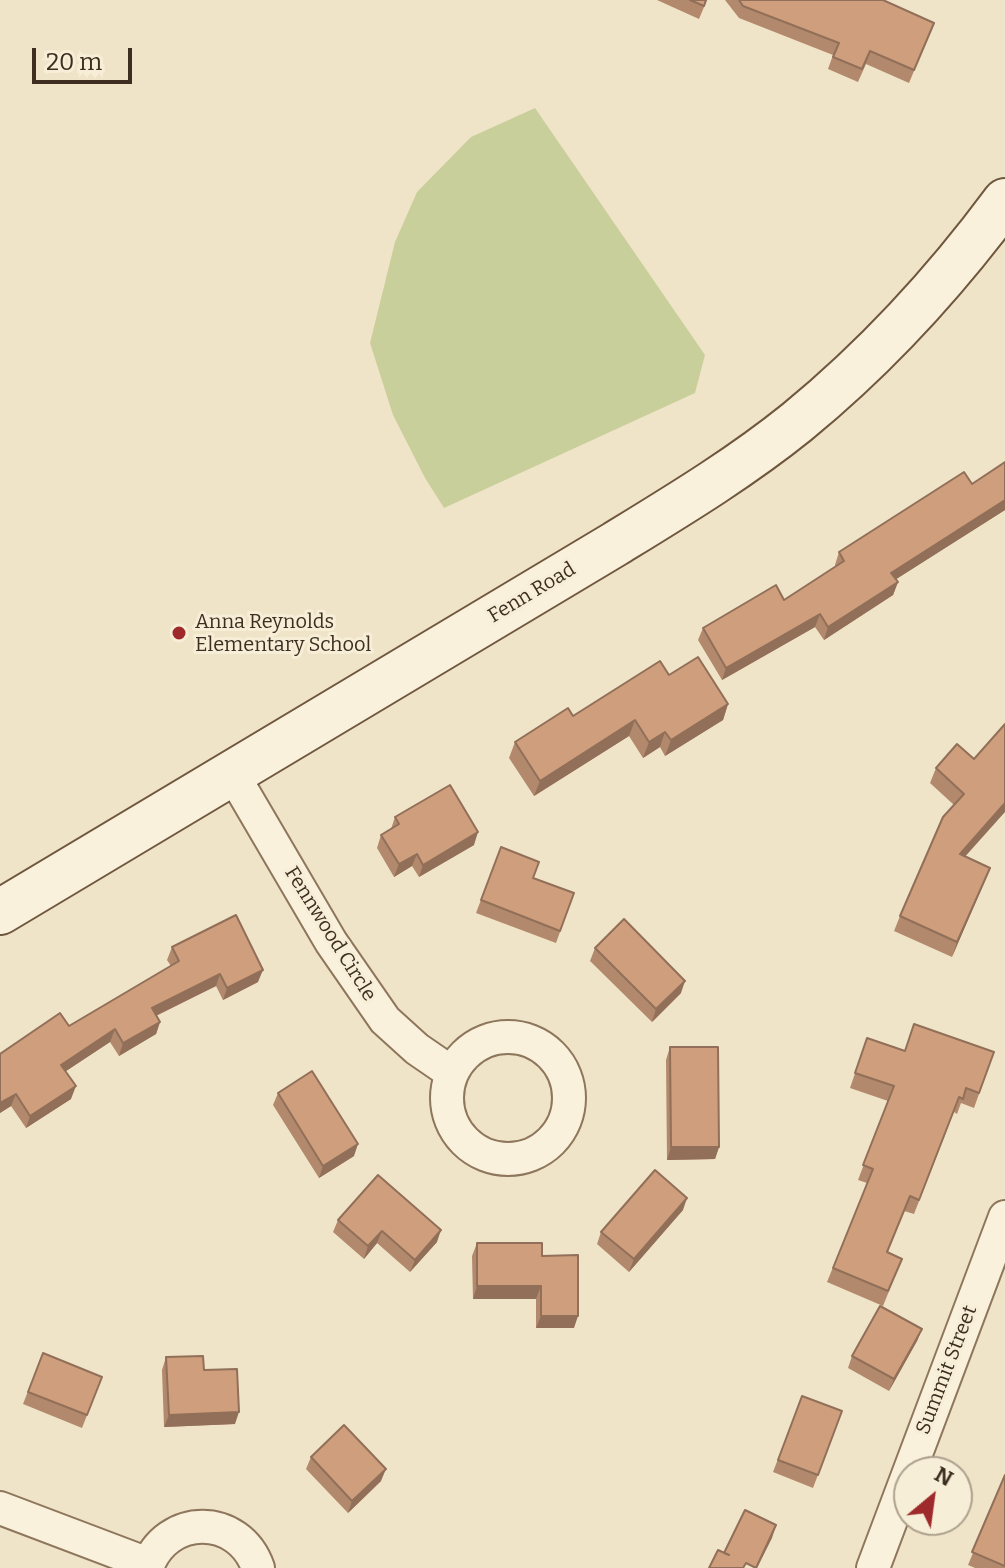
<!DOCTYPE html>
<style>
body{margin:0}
#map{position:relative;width:1005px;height:1568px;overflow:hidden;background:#f0e4c8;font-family:Bitter,serif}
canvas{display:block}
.north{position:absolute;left:893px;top:1456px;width:80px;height:80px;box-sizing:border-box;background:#f7eed8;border:2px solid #ada18e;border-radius:50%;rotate:29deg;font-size:22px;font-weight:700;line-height:32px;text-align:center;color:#3d2e20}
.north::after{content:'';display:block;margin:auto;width:28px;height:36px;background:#9e2a2b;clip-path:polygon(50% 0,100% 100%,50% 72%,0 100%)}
.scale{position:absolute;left:32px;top:48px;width:100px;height:36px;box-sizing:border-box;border:4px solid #3d2e20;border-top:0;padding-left:10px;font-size:24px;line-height:28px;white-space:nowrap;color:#3d2e20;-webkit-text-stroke:6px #f7eed8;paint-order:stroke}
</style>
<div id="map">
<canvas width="1005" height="1568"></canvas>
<div class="north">N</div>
<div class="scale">20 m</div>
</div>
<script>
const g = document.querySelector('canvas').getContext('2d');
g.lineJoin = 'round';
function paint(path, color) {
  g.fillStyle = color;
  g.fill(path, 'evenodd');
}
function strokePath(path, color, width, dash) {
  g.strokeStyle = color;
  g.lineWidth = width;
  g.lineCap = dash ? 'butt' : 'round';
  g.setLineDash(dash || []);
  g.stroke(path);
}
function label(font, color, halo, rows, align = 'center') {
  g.font = font + ' Bitter,serif';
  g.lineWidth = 6;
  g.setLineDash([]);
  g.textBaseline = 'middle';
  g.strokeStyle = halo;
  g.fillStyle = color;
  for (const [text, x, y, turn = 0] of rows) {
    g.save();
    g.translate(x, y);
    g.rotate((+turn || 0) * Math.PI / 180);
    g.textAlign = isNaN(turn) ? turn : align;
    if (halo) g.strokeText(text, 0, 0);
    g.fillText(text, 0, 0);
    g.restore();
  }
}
const green = new Path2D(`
 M535,108L705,355L695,393L444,508L425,478L393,415L370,343L395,242L417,192L471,137Z`);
const street = new Path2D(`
 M232,773L331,942L385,1020L417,1049L452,1073
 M447 1098a61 61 0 1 1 122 0a61 61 0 1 1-122 0Z
 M0,1508L148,1564
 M147,1568C166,1513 239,1513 258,1568
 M873,1568L1005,1217`);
const secondary = new Path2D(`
 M0,912L615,544C677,506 740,468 797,422C875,358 945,282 1005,201`);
const wall = new Path2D(`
 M657,0H707L699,19Z
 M725,0H883L934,23L909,83L866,64L858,82L828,69L833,55L739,18Z
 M1005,462V510L896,579L898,582L893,595L824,640L815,627L722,680L698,640L703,628L784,600L836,567L835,565L839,552L972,484Z
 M669,675L728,704L723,720L665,756L660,747L643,758L629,736L534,796L509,758L515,742Z
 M974,759L965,856L990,868L952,957L894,931L900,916L954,805L930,783L936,768Z
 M395,817L474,845L419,877L412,866L394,877L377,848L381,835L391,829Z
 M501,847L533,878L574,893L556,943L476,913Z
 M172,947L258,982L223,1000L216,986L156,1016L160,1022L156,1034L119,1056L110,1042L66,1071L71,1099L26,1128L11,1106L0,1113V1054L69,1026L171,966L167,960Z
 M595,948L681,993L652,1022L590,961Z
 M867,1038L905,1051L994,1052L974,1108L961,1103L957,1114L954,1112L914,1214L904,1211L887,1252L902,1259L883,1306L827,1282L867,1183L858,1180L888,1101L850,1088Z
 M670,1047L719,1147L715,1159L667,1160L666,1060Z
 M278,1093L354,1156L319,1178L273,1105Z
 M683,1210L629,1272L597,1244L601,1232Z
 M338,1220L437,1242L410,1272L377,1243L364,1259L333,1232Z
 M477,1243L542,1256L574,1328H536V1299H473L472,1256Z
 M922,1329L917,1341L889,1391L848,1368L852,1356Z
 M43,1353L102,1377L82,1428L23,1404Z
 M166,1357L204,1370L235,1424L164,1427L162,1370Z
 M802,1396L842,1411L813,1488L773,1472Z
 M311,1457L381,1481L348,1513L306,1469Z
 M1005,1475V1568H975L968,1565Z`);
const shadedWall = new Path2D(`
 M1005,500V510L887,585L891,573Z
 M898,582L893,595L824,640L828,627Z
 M820,614L815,627L722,680L726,668Z
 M728,704L723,720L665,756L671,740Z
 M635,720L629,736L534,796L540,781Z
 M665,732L660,747L643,758L649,742Z
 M1005,803V812L954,869L960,854Z
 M478,832L474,845L419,877L423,865Z
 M417,854L412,866L394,877L399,864Z
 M990,868L984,883L952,957L957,942Z
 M263,970L258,982L223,1000L227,988Z
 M220,974L216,986L147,1020L152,1008Z
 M685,981L681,993L652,1022L656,1009Z
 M160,1022L156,1034L119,1056L123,1043Z
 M115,1029L110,1042L57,1077L61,1065Z
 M76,1086L71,1099L26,1128L30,1116Z
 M16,1094L11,1106L0,1113V1103Z
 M358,1144L354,1156L319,1178L323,1166Z
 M671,1147H719L715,1159L667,1160Z
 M687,1198L683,1210L629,1272L634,1259Z
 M441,1230L437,1242L410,1272L415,1260Z
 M382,1231L377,1243L364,1259L368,1246Z
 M477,1286H541L536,1299H473Z
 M541,1316H578L574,1328H536Z
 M922,1329L917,1341L889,1391L894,1379Z
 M239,1412L235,1424L164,1427L169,1415Z
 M386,1469L381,1481L348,1513L352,1501Z
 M776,1525L772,1538L757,1568H756Z`);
const building = new Path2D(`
 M690,0H706L704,6Z
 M739,0H883L934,23L914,70L870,51L862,69L833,57L839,43L743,6Z
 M1005,462V500L891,573L898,582L828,627L820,614L726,668L703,628L776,585L784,600L844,561L839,552L964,472L972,484Z
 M698,657L728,704L671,740L665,732L649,742L635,720L540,781L515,742L568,708L573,716L660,661L669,675Z
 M1005,724V803L960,854L990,868L957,942L900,916L943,817L964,794L936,768L957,744L974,759Z
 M450,785L478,832L423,865L417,854L399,864L381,835L399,824L395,817Z
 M501,847L539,862L533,878L574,893L560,931L481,900Z
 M236,915L263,970L227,988L220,974L152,1008L160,1022L123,1043L115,1029L61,1065L76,1086L30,1116L16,1094L0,1103V1054L60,1013L69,1026L179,961L172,947Z
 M624,919L685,981L656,1009L595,948Z
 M914,1024L994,1052L979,1093L966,1088L963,1099L959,1097L919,1200L910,1196L887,1252L902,1259L888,1291L833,1268L873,1169L863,1165L894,1086L855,1073L867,1038L905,1051Z
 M670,1047H718L719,1147H671Z
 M312,1071L358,1144L323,1166L278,1093Z
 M655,1170L687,1198L634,1259L601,1232Z
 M378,1175L441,1230L415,1260L382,1231L368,1246L338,1220Z
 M477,1243H542V1256L578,1255V1316H541V1286H477Z
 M880,1306L922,1329L894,1379L852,1356Z
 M43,1353L102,1377L87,1415L28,1392Z
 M203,1356L204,1370L237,1369L239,1412L169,1415L166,1357Z
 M802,1396L842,1411L818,1475L778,1460Z
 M344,1425L386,1469L352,1501L311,1457Z
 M1005,1475V1566L972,1552Z
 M745,1510L776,1525L756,1568L746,1563L743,1568H709L718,1550L729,1555L724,1553Z`);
const markers = [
 [179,633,8,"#9e2a2b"]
];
const streetNames = [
 ["Fenn Road",532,593,-31],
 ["Fennwood Circle",330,934,58],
 ["Summit Street",947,1370,-69]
];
const poiNames = [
 ["Anna Reynolds",195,622],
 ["Elementary School",195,645]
];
paint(green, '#c9cf9b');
strokePath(street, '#8d765c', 36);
strokePath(secondary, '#6f573f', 48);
strokePath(street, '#faf1dc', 32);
strokePath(secondary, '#faf1dc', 44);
paint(wall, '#b2896c');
paint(shadedWall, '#916f58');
paint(building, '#cf9f7d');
strokePath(building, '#916f58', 2);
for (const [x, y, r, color] of markers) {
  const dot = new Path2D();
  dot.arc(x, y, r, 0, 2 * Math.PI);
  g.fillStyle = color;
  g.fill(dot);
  strokePath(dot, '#f7eed8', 3);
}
label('20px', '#3d2e20', '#f7eed8', streetNames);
label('20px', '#3d2e20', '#f7eed8', poiNames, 'left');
</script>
